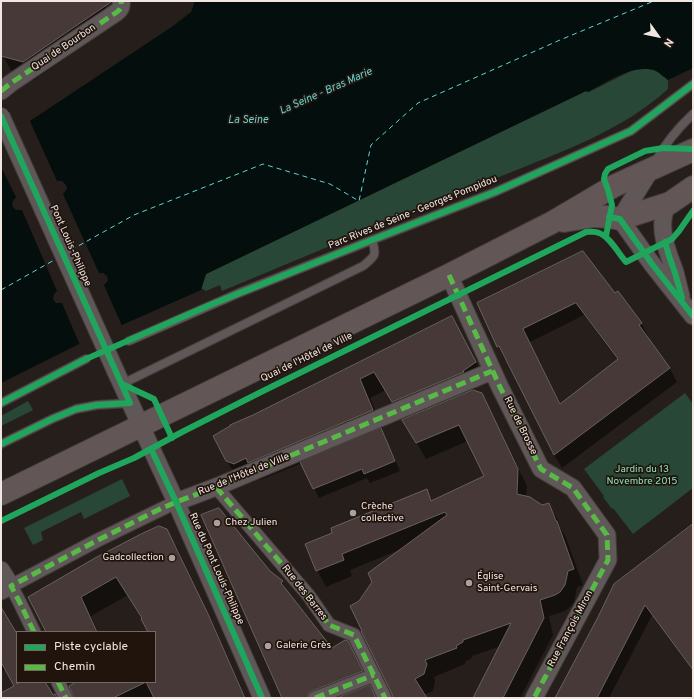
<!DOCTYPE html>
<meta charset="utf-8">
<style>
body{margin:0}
#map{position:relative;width:694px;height:699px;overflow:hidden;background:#261e1b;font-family:Overpass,sans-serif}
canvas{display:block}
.frame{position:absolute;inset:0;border:2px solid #f1e7e2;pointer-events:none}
.legend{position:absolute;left:16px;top:631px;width:140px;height:52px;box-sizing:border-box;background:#21140d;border:1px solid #746862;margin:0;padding:5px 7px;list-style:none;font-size:12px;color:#f1e7e2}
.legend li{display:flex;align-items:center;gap:8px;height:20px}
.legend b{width:20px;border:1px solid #746862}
.north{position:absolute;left:638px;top:16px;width:40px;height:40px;-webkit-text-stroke:3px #21140d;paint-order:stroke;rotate:123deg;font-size:11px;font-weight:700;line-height:16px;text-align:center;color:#f1e7e2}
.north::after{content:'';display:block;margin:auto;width:14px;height:18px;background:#f1e7e2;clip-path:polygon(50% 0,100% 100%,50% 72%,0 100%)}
</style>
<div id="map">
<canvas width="694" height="699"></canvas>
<div class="frame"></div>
<ul class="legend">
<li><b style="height:5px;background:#20a55d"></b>Piste cyclable</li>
<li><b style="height:5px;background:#58b947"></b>Chemin</li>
</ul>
<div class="north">N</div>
</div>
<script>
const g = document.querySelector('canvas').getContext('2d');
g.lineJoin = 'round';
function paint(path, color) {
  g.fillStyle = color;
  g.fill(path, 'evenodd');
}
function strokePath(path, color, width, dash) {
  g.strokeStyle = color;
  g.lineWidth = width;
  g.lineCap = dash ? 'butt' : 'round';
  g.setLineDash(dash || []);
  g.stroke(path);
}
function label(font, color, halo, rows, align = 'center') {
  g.font = font + ' Overpass,sans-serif';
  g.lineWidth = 3.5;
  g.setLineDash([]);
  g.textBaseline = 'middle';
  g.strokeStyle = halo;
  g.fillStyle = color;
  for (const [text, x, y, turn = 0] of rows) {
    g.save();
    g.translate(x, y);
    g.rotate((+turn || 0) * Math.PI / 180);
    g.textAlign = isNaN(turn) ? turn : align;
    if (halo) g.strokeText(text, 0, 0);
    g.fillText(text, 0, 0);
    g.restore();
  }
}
const green = new Path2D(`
 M646,69L655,70L668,80V89C622,131 561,152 504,175C458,193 412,211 365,229L366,231L222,291L220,285L206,291L201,288L206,274L586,91L589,92L633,70Z
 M685,393L693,404V488L633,534L613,508L612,509L603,497L604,496L584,469Z
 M28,401L33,410L1,426V416Z
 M122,479L130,496L84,519L81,512L41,532L43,540L33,545L24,528Z`);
const water = new Path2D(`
 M195,1H693V68L668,80C664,77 660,73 656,71C636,62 605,83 588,92L586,91L206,274L201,290L79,344L1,383V138L30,121L173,26L191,12Z`);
const pier = new Path2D(`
 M29,119L57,181H62L66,185L67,189L63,194L99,273H103L107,276L108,281L104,285L122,326L80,345L62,303H56L53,299L54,294L57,291L22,210H16L12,206L13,201L16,197L1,167V136Z`);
const shadow = new Path2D(`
 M1,1H102L115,24L34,80L13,74L1,52Z
 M614,295L641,323L648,336L647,338L670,369L677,382L562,468L554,455L506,359L505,360L498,347L479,303ZM584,315L618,361L561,404L530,342Z
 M452,318L462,336L486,381L473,390L474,391L481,394L490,411L527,486L526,497L542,506L548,504L558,520L561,529L566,538L583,585L577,587L574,602L569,608L565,611L549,616L553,635L520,698H474L501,646L472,656V658L465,662V664L434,677L435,681L433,691L424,695L425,698H394L360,602L399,550L350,570L352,576L326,587L317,570L426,490L432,501L485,477L468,441L426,459L386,390L370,398L383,429L381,430L386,440L400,471L370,483L367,478L319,498L314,488L302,463L260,480L257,476L238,479L227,461L254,416Z
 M693,525V671L652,615L609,698H557Z
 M167,530L178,549L212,622L246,698H81L74,682H155V632H149L143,619L128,595L91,616L98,632H48L29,597Z
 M269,572L282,582L292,599L332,649L347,642L358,660L372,689L348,698H285Z
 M1,612L17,636V682H44L52,696L56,698H1V694L15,686L6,669L1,672Z`);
const ferry = new Path2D(`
 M71,250L134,215L263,164L330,184L359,201L371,145L418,103L560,40L654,1
 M1,290L56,259`);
const building = new Path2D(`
 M1,1H111V2L23,62L1,56Z
 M583,251L615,293L618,291L642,323L639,325L670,368L554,455L499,346L497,347L477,303ZM576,303L618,359L560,404L523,329Z
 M452,316L476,362L463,371L464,372L392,402L374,372L360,379L373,410L248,463L246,458L234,464L226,461L213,436L230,426V425L253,415Z
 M473,390L482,393L518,469L517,494L530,497L542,505L549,503L556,521H557L574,569L568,571L565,585L560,592L555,595L540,600L544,618L503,698H473L511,623L463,640V642L456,646L457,648L425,660L427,664L424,674L415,679L427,698H393L392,694L361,631H362L350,606L359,601L372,582L368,573L447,515L445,512L342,554L344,560L316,571L305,544L332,533L331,528L427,489L431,501L484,476L459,425L416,443L402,420Z
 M381,428L395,461L364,474L362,469L313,489L300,462Z
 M219,508L270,571L283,581L281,583L332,648L345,640L348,641L363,671L312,691L309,693L307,698H282L201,515Z
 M693,524V670L645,605L597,698H555L598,617L614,584Z
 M159,526L167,529L208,614L245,698H154L146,682L113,698H74L69,686L76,682H155V632H148L141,619L142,618L116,577L81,597L97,632H46L28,597L95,558L141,534Z
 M1,607L17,634V684L20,682H45L53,695L55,694L57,698H1V693L14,686L1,662Z
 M370,685L376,698H337Z`);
const service = new Path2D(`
 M655,162C665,144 678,128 693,114
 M129,341L239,293L372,240L495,192L631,131L693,84
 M122,384L363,266C375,256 377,256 372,240
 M1,403L86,359
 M1,444L52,419L76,409L97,405L130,403`);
const pedestrian = new Path2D(`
 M216,487L309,596L329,625L354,635L385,698
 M34,632L19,601L11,586L98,540L176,502
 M58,682L66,698
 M315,698L374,675`);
const minor = new Path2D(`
 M1,91L11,83L117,12C121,9 122,6 121,1
 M651,169L620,219L652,264L693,316
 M670,203C668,206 665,210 664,214C659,233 669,255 675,272C677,280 679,288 681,296
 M449,275L500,387L541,469L573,488L607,535L608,560L534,698
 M116,372L176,502L262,698
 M176,502L216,487L492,371
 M1,570L11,586L1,591`);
const primary = new Path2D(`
 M564,221L594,216L609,217L620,219L670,203L693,187
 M1,494L449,275L553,222L614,186L693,150`);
const minorBridge = new Path2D(`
 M1,116L116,372`);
const quiet = new Path2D(`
 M1,91L11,83L117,12C121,9 122,6 121,1
 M449,275L500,387L541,469L573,488L607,535L608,560L534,698
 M216,487L309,596L329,625L354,635L385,698
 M34,632L19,601L11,586L98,540L156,511L176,502L216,487L492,371
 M58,682L66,698
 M315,698L374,675`);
const cycleway = new Path2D(`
 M1,116L130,403L97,405L76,409L52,419L1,444
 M609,217L620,219L652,264L693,316
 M606,236L612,205L608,190L604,179L605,174L608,169L645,151L663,148L693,149
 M665,242L669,256L675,273L682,298
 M122,384L154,399L172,438
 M1,403L86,359L210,305L372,240L495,192L631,131L693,84
 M151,449L176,502L262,698
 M1,521L99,473L134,458L182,432L261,392L586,232C591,232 595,231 599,233C609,236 619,254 626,262L672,239L679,231L693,211`);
const markers = [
 [353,513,4,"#aaa19c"],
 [217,523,4,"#aaa19c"],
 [172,558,4,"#aaa19c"],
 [469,583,4,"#aaa19c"],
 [268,646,4,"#aaa19c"]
];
const streetNames = [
 ["Quai de Bourbon",64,48,-34],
 ["Parc Rives de Seine - Georges Pompidou",413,213,-22],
 ["Pont Louis-Philippe",70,246,66],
 ["Quai de l'Hôtel de Ville",307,358,-26],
 ["Rue de Brosse",520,426,64],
 ["Rue de l'Hôtel de Ville",244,475,-22],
 ["Rue du Pont Louis-Philippe",216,569,66],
 ["Rue des Barres",304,593,52],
 ["Rue François Miron",571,629,-62]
];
const parkNames = [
 ["Jardin du 13",642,470],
 ["Novembre 2015",642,482]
];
const poiNames = [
 ["Crèche",361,507],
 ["collective",361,519],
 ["Chez Julien",225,523],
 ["Gadcollection",164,558,"right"],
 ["Église",477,577],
 ["Saint-Gervais",477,589],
 ["Galerie Grès",276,646]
];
const waterNames = [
 ["La Seine - Bras Marie",326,92,-24],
 ["La Seine",248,121]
];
paint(green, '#284737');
paint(water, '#030e0d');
paint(pier, '#261e1b');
paint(shadow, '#0007');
strokePath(ferry, '#62d4d5', 1, [5, 4]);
paint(building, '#463938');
strokePath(building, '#68615f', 1);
strokePath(service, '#423b38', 10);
strokePath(pedestrian, '#423b38', 15);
strokePath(minor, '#423b38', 19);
strokePath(primary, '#423b38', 24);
strokePath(service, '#5f5758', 8);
strokePath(pedestrian, '#5f5758', 13);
strokePath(minor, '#5f5758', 17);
strokePath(primary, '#625657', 22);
strokePath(minorBridge, '#423b38', 19, []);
strokePath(minorBridge, '#5f5758', 17);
strokePath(quiet, '#58b947', 5, [10, 5]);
strokePath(cycleway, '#20a55d', 6);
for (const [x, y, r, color] of markers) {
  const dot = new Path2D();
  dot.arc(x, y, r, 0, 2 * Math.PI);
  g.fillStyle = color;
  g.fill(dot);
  strokePath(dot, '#21140d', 1.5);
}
label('10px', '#f1e7e2', '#21140d', streetNames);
label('10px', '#8ae0b5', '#21140d', parkNames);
label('10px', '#f1e7e2', '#21140d', poiNames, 'left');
label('italic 11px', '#62d4d5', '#21140d', waterNames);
</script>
